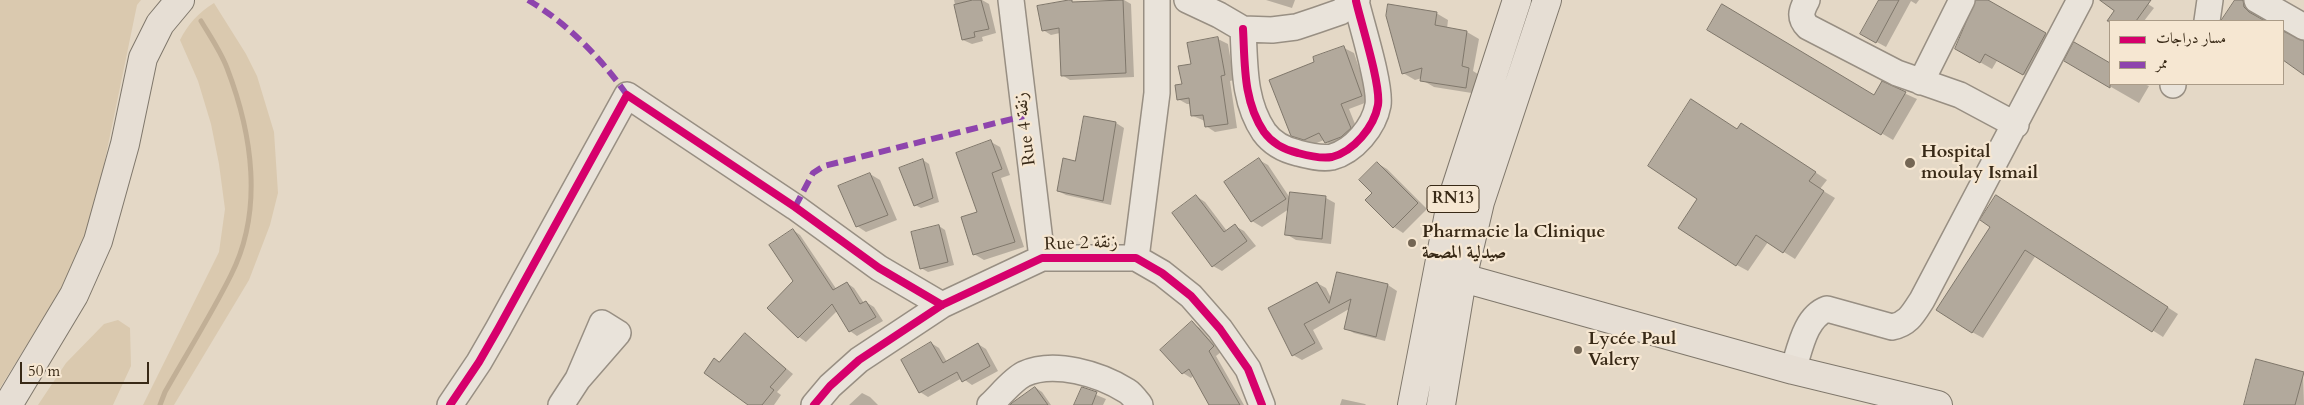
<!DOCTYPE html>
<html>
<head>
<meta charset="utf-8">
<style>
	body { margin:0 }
	#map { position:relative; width:2304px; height:405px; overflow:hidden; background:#e4d8c6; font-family:Cardo,Amiri,serif }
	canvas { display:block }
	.legend { position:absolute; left:2109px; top:20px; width:175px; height:65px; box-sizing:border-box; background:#f6e7d2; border:1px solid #aa9b87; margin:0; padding:6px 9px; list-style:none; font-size:15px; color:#382916 }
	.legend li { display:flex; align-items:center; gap:10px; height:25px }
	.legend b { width:25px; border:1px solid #aa9b87 }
	.scale { position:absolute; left:20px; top:362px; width:129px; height:22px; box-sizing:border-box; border:2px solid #382916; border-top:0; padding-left:6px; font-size:15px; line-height:18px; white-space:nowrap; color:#382916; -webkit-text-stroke:4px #f6e7d2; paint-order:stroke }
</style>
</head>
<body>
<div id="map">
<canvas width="2304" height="405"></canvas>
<ul class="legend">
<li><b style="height:6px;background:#d6006c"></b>مسار دراجات</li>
<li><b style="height:6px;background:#8e44ad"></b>ممر</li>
</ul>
<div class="scale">50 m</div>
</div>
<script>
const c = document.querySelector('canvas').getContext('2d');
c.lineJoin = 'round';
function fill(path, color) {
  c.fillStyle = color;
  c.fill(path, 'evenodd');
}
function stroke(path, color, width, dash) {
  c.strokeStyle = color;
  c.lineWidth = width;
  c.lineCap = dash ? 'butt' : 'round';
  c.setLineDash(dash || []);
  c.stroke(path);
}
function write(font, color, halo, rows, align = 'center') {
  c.font = font + ' Cardo,Amiri,serif';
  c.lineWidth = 4.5;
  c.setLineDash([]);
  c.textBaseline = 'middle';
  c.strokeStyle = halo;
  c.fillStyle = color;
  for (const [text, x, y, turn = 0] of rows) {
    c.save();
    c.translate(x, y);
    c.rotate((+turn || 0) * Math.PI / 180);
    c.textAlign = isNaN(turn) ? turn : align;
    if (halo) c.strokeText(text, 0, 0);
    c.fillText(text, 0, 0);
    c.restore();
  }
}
const green = new Path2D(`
	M0 0H141L137 5 93 218 72 272 0 388Z
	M214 3 246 54 257 76 274 132 278 193 270 225 249 280 174 405H143L219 252 225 209 219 164 211 124 198 81 180 40C188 24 198 13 214 3Z
	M118 320 130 328 131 366 113 405H38L66 363 104 324Z`);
const shadow = new Path2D(`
	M954 0H982L989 4 996 33 982 37 983 41 972 44 963 40Z
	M1118 0H1124L1131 4 1134 77 1070 80 1062 75 1060 33 1051 35 1043 30 1039 6Z
	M1266 0H1295L1292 8Z
	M1880 0H1919L1916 4 1911 1 1886 47 1862 34Z
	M1976 0H1985L2057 41 2035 81 1998 59 1992 69 1957 49Z
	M2106 0H2142L2154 8 2144 21H2110V23L2108 22 2116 10Z
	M2236 0H2245L2255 6 2256 15 2263 21H2228L2224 18Z
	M1436 13 1448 20 1447 29 1467 32 1479 39 1473 71 1481 76 1478 94 1434 87 1422 80V78L1415 80 1403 73Z
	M1708 30 1874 96 1882 83 1917 99 1893 140Z
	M1218 39 1228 44 1234 80 1230 81 1237 128 1215 132 1206 126 1205 121 1193 116 1191 104H1187L1178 99 1192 65Z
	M2075 44 2110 64V84H2144L2149 86 2139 103 2066 61Z
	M1344 48 1354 53 1370 101 1349 109 1359 134 1335 148 1324 140 1314 144 1302 140 1292 135 1316 62Z
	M1116 123 1124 128 1111 205 1066 195 1058 191 1076 162Z
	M1738 130 1753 131 1827 180 1820 189 1835 198 1795 259 1768 242 1748 271 1737 265 1699 198Z
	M991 142 1000 147 1010 175 1001 178 1024 247 984 260 974 254Z
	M923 160 929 164 939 202 921 208 915 205Z
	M1259 160 1268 165 1290 198 1291 194 1326 198 1335 203 1331 244 1296 240 1286 234 1289 209 1262 227 1252 221 1226 182Z
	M1377 163 1387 169 1427 209 1403 233 1394 227 1367 200 1374 193Z
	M870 174 880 180 897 220 866 232 857 226Z
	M1196 196 1205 202 1227 231 1235 226 1244 231 1256 246 1222 271 1213 266Z
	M2007 203 2178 314 2163 337 2036 255 1983 338 1972 332Z
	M939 226 945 230 954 265 928 272 921 268Z
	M793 230 800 235 837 290 847 283 854 288 864 303 866 302 874 307 883 321 857 336 850 331 837 311 806 342 799 337 769 308 795 282Z
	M1338 273 1388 285 1397 291 1385 341 1354 333 1345 328 1349 309 1313 330 1323 349 1302 360 1293 355 1317 283 1326 288 1331 298Z
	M1192 323 1200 328 1221 352 1216 356 1244 405H1211L1194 375 1191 378 1183 373 1162 350Z
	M745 334 793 374 777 392 781 395 774 405H750L720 363Z
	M931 343 939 348 947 362 978 344 986 349 998 371 972 385 962 378 928 397 920 392Z
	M2303 373 2304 405H2246Z
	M1036 388 1042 392 1051 405H1027Z
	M1082 389 1106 399 1103 405H1076Z
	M862 393 870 397 878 405H849Z
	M1342 399 1365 404 1366 405H1340Z`);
const stream = new Path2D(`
	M160 405 165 392C187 353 211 315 231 275 264 210 252 133 227 68 221 52 210 36 201 21`);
const building = new Path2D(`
	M973 0H981L989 29 974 32 975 37 962 40 954 5Z
	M1069 0H1072V2L1123 0 1126 73 1061 76 1059 28 1042 31 1037 6Z
	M1879 0H1899L1876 43 1860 34Z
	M1976 0H1988L2046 33 2023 75 1985 54 1980 63 1955 49Z
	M2100 0H2151L2136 21H2107L2114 11Z
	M2235 0H2243L2244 7 2249 12 2265 21H2221Z
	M1388 4 1437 12 1435 25 1467 31 1462 66 1469 68 1466 88 1420 81 1422 68 1402 74 1386 16Z
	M1722 4 1874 95 1882 81 1906 92 1881 135 1707 30Z
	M2283 31 2304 41V75L2283 60Z
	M1218 37 1225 75 1221 76 1228 124 1205 127 1203 115 1191 116 1189 98 1177 100 1175 85 1182 84 1178 66 1191 64 1187 43Z
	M2074 42 2110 63V88L2064 61Z
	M1344 46 1362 96 1341 104 1351 128 1341 137 1325 143 1319 133 1304 140 1291 136 1269 80 1314 62 1313 57Z
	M1691 99 1737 129 1741 123 1816 172 1809 181 1824 191 1783 253 1756 235 1736 266 1678 228 1697 199 1648 166Z
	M1084 116 1116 122 1103 201 1057 191 1063 158 1075 161Z
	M991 140 1002 169 992 173 1015 242 973 255 961 217 977 212 956 153Z
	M1259 158 1286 199 1251 222 1224 182Z
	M923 159 933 198 914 206 899 168Z
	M1377 162 1418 203 1393 228 1365 200 1372 193 1359 180Z
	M870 173 888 215 856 227 838 186Z
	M1290 192 1326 196 1322 239 1285 235Z
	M1196 195 1224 232 1235 224 1247 241 1212 267 1172 213Z
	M1996 195 2168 307 2152 332 2025 250 1972 333 1936 310 1990 227 1980 220Z
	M939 225 948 262 920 269 911 232Z
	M793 229 833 290 847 282 860 304 866 301 876 317 849 332 832 304 798 338 767 308 793 281 769 245Z
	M1337 272 1388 284 1376 337 1344 329 1351 299 1304 324 1315 343 1292 356 1268 308 1317 282 1329 303Z
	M1192 321 1214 346 1209 351 1240 405H1209L1189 369 1182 374 1160 350Z
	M745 333 786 369 770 387 774 390 762 405H748L704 373 714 358 719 362Z
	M931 342 943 363 978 343 990 366 962 382 957 372 919 393 901 360Z
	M2256 359 2304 372 2295 405H2244Z
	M1035 387 1048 405H1010L1012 403Z
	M1082 387 1097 392 1092 405H1074Z`);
const minor = new Path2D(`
	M1011 0 1042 258
	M1187 0 1219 15 1243 29 1272 30 1296 27 1317 20 1340 12 1357 0
	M1807 0C1801 11 1799 18 1808 27L1897 73 1960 95 2016 125
	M2257 0 2304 27
	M2207 21 2210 0
	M1243 29C1245 64 1243 101 1264 132 1272 143 1285 150 1298 153 1309 156 1321 159 1332 157 1354 151 1374 127 1378 105 1381 85 1361 23 1356 1
	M1921 82 1962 0
	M2173 85V84
	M1136 258 1157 93V0
	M1793 370C1800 349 1805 317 1827 309L1892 327C1908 324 1913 314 1922 300L2080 0
	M450 405 479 362 498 329 627 95 795 207 879 268 942 305
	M561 405 578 379 618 333 602 323 578 379
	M814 405 830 386 859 360 942 305 1042 258H1136L1162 273 1191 296 1220 329 1248 369 1262 405
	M990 405C1000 396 1012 380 1024 374 1054 360 1100 374 1127 391 1132 394 1136 400 1140 405`);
const major = new Path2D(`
	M1438 271 1793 370 1938 405
	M8 405 74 295 98 241 125 144 143 58 160 24 180 0
	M1412 405 1451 203 1517 0
	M1441 405 1462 279 1480 202 1547 0`);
const quiet = new Path2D(`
	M528 0C567 23 601 58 627 95
	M795 207 813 173 824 166 1024 116`);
const cycleway = new Path2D(`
	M1243 29C1245 64 1243 101 1264 132 1272 143 1285 150 1298 153 1309 156 1321 159 1332 157 1354 151 1374 127 1378 105 1381 85 1361 23 1356 1
	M450 405 479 362 498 329 627 95 795 207 879 268 942 305
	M814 405 830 386 859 360 942 305 1042 258H1136L1162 273 1191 296 1220 329 1248 369 1262 405`);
const markers = [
	[1910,163,6,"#746654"],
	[1412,243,5,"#746654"],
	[1578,350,5,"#746654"]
];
const shields = [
	[1453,199,52]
];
const shieldNames = [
	["RN13",1453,199]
];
const streetNames = [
	["Rue 4 زنقة",1026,129,-97],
	["Rue 2 زنقة",1081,244,-2]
];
const poiNames = [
	["Hospital",1921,153],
	["moulay Ismail",1921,174],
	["Pharmacie la Clinique",1422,233],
	["صيدلية المصحة",1422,254],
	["Lycée Paul",1588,340],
	["Valery",1588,361]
];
fill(green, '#dac9af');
fill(shadow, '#0003');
stroke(stream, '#c1af96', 5);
fill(building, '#b2a99c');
stroke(building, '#7f776b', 1);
stroke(minor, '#988f83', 28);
stroke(major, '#7f776b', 30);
stroke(minor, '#e9e3da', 25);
stroke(major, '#e6ded4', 28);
stroke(quiet, '#8e44ad', 6, [12, 6]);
stroke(cycleway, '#d6006c', 8);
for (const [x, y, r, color] of markers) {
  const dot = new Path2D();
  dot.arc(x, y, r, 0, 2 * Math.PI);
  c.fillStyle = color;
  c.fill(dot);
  stroke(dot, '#f6e7d2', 2);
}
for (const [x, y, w] of shields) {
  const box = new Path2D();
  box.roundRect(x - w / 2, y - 13.5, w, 27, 4);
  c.fillStyle = '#f6e7d2';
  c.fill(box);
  stroke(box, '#382916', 1);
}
write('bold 16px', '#382916', null, shieldNames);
write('18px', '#382916', '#f6e7d2', streetNames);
write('bold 18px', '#382916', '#f6e7d2', poiNames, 'left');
</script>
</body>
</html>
